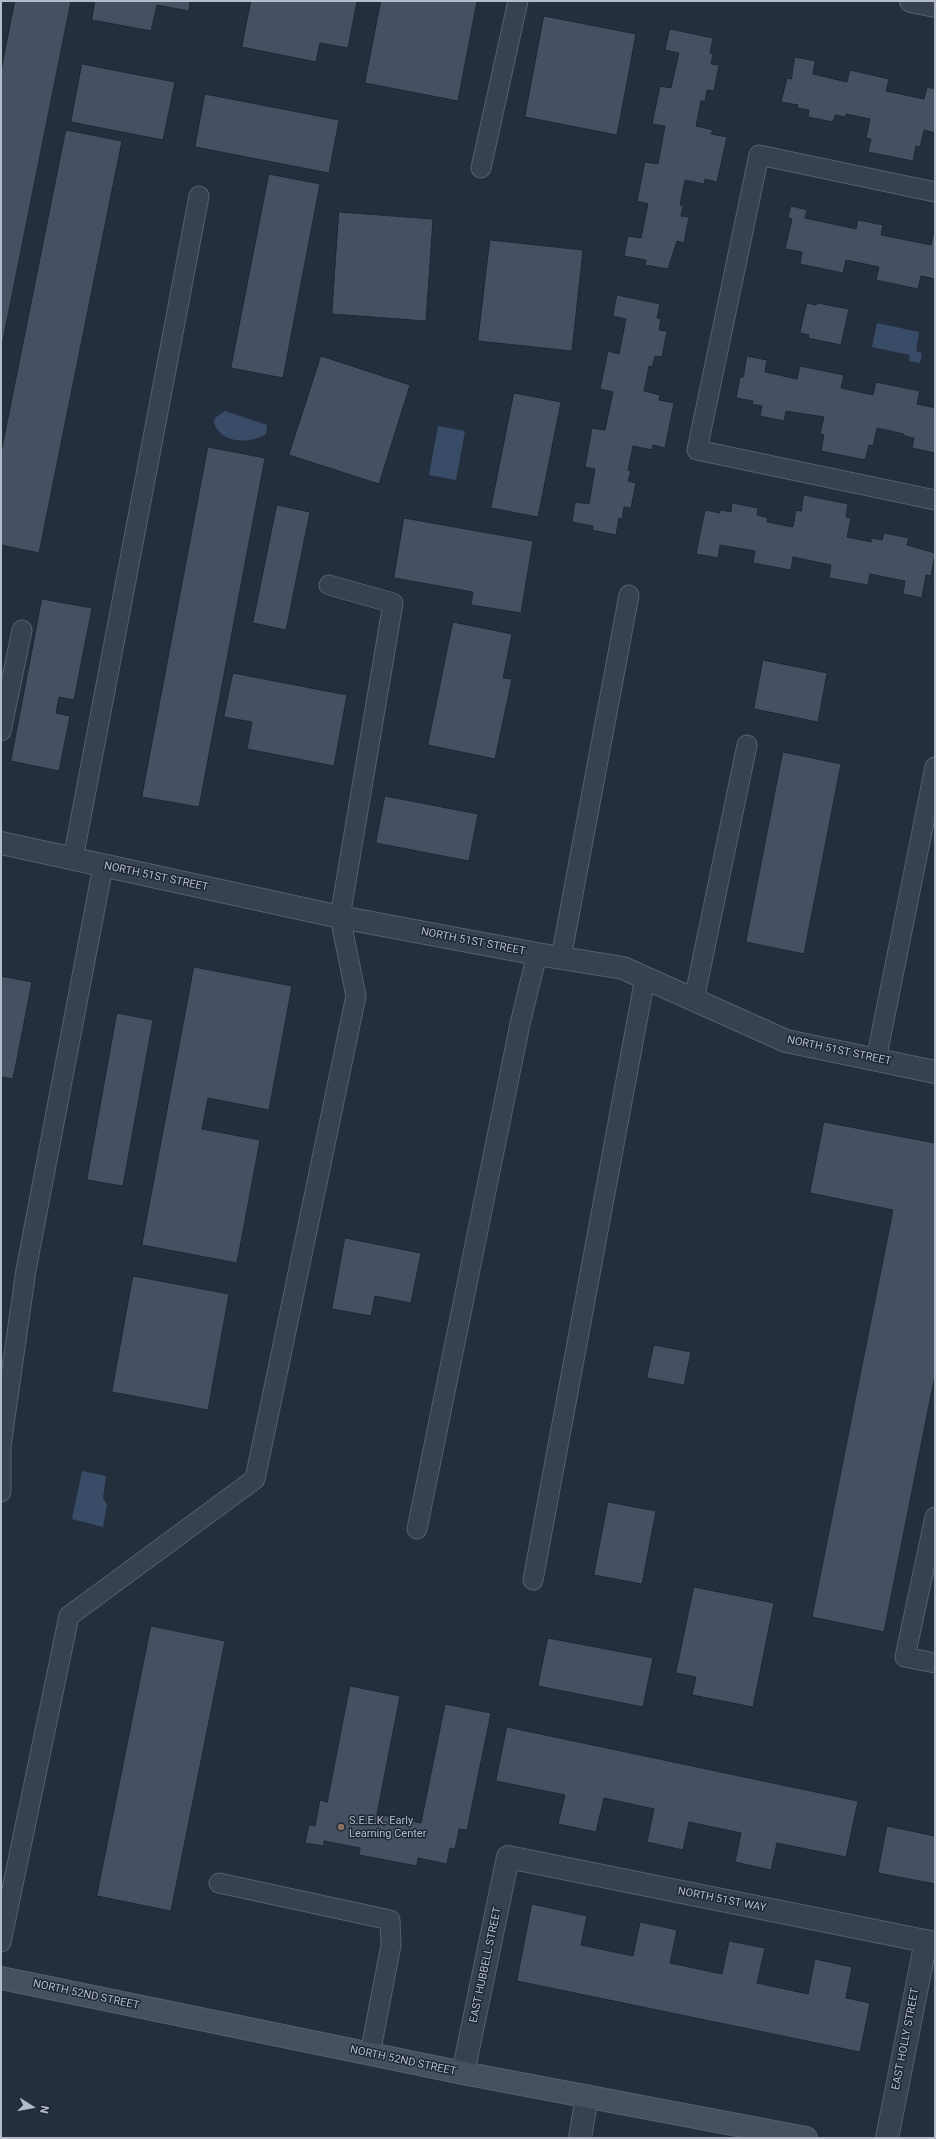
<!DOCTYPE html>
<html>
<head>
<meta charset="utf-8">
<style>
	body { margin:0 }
	#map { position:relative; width:936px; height:2139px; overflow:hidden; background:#242f3e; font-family:Roboto,sans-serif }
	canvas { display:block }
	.frame { position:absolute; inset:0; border:2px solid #b4bcc9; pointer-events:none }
	.north { position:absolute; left:12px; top:2087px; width:40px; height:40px; -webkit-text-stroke:3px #1d2633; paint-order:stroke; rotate:101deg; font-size:11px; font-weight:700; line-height:16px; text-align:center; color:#b4bcc9 }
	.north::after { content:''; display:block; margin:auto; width:14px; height:18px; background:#b4bcc9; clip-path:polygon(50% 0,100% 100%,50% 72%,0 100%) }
</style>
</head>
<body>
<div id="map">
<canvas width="936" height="2139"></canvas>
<div class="frame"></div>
<div class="north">N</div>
</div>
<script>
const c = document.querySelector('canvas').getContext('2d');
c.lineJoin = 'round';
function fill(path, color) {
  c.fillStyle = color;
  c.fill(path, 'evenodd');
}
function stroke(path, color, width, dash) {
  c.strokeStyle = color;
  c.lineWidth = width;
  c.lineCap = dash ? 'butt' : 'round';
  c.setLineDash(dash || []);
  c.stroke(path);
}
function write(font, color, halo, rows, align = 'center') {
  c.font = font + ' Roboto,sans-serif';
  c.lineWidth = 3;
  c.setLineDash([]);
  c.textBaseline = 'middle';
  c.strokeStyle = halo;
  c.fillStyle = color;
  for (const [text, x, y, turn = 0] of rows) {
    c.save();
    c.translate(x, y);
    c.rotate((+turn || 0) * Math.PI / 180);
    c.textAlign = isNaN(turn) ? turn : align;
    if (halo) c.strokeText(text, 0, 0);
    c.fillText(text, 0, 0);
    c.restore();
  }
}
const water = new Path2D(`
	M877 323 919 332 916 351 922 353 920 363 909 361 910 355 872 347Z
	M225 411 267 425 266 434C250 444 221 444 214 423L215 418Z
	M438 426 465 431 456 480 429 475Z
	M82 1471 106 1476 103 1498 107 1505 103 1527 72 1519Z`);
const building = new Path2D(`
	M15 1H71L1 350V71Z
	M95 1H190L189 11 157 5 151 31 92 20Z
	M251 1H357L348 48 320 43 316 62 242 47Z
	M381 1H477L458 101 365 83Z
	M544 16 636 34 617 135 525 117Z
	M670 29 713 38 710 53 713 54 711 64 719 65 714 91 707 90 705 101H701L696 126 713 130 711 134 727 137 717 182 705 179 704 184 685 180 680 205 683 206 681 216 689 217 684 243 677 241 668 269 645 265 646 260 624 256 628 236 641 238 648 204 637 201 645 162 658 164 665 126 652 124 660 86 671 88 679 53 665 50Z
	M795 57 815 61 813 74 847 82 850 70 889 79 886 91 924 99 927 87 935 89V133L924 130 920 147 916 146 913 161 868 152 871 139 866 138 870 119 846 114 845 117 835 115 833 122 808 117 809 110 797 108 798 105 781 102 787 78 791 79Z
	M82 64 175 82 163 140 71 122Z
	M205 94 339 120 329 173 195 147Z
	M66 130 122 141 39 553 1 545V453Z
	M269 174 320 184 283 378 231 368Z
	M791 206 807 210 805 218 856 229 858 220 883 225 881 235 931 245 933 235 935 236V279L921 276 918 289 876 280 879 267 846 260 843 273 800 264 802 252 785 249 792 219 788 218Z
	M339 212 433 219 426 321 332 314Z
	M490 240 583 250 572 351 478 341Z
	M617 295 660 304 657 318 661 319 659 330 667 331 662 357 655 356 652 367 649 366 644 391 660 395 659 400 674 403 665 448 653 445 652 450 633 446 628 470 631 471 628 481 636 483 631 508 624 507 622 519 619 518 616 535 592 530 593 526 572 522 575 502 589 504 595 469 585 467 592 428 605 430 613 392 600 389 608 351 619 354 626 319 613 316Z
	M807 303 816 305 817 303 849 309 841 345 808 338 809 335 800 333Z
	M321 356 410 385 379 484 289 455Z
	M747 356 767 360 765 372 797 379 800 366 844 375 841 388 873 395 876 382 920 391 917 404 935 408V453L912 448 914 438 904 436V434L877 428 873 446 869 445 865 460 821 451 824 435 820 434 824 417 786 411 784 421 760 416 762 406 752 404 753 401 736 398 740 377H743Z
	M514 393 561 402 538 517 491 508Z
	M208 447 265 458 199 807 142 797Z
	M804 495 848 504 846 517 851 518 847 537 871 542V538L882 540 884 533 909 538 907 545 935 553 931 576 926 575 922 598 903 594 905 581 870 574 868 585 829 578 831 565 793 557 791 570 753 563 755 551 720 545 718 558 696 554 705 510 720 513V510L731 512 732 503 758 508 757 515 768 518 767 522 793 527 796 510 801 511Z
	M277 505 310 512 286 630 253 623Z
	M404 518 533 541 521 613 471 605 473 592 394 578Z
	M42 599 92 608 74 700 59 697 56 713 70 716 59 771 11 761Z
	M453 622 512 634 503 678 512 679 495 759 428 745Z
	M763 660 827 673 818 722 754 709Z
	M233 673 347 695 334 766 247 749 252 722 224 717Z
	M783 752 841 764 804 954 746 942Z
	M385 796 478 814 469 861 376 843Z
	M194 967 292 986 269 1110 208 1098 202 1129 260 1140 237 1263 142 1245Z
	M1 976 32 982 13 1079 1 1077Z
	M117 1013 153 1020 123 1186 87 1180Z
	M824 1122 935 1143V1375L884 1632 812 1617 893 1210 810 1193Z
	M345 1238 421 1253 411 1303 375 1296 371 1316 332 1309Z
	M133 1276 229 1294 208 1410 112 1392Z
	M654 1345 691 1352 684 1385 647 1378Z
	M608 1502 656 1511 642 1584 594 1575Z
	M694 1587 774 1603 753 1707 692 1695 696 1677 676 1673Z
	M151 1626 225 1641 171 1911 97 1896Z
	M548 1638 653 1658 643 1707 538 1686Z
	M350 1686 400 1696 377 1814 421 1823 445 1704 491 1713 467 1830 459 1829 455 1849 450 1848 447 1864 418 1858 417 1866 359 1855 360 1848 324 1841V1846L305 1843 309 1825 315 1826 320 1800 327 1802Z
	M507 1727 858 1801 846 1857 777 1843 771 1870 735 1862 741 1833 689 1822 683 1850 647 1842 654 1809 604 1798 596 1832 558 1824 565 1795 496 1781Z
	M887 1826 935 1836V1884L878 1873Z
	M532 1904 587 1916 581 1945 633 1956 640 1922 677 1930 670 1963 722 1974 729 1941 765 1948 757 1983 808 1994 815 1959 852 1967 846 1998 870 2003 860 2052 517 1981Z`);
const service = new Path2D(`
	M481 168 518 1
	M935 192 759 155 697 450 935 500
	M1 731 22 630
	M73 859 199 196
	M561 958 629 595
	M694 1000 747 745
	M876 1060 935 767
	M1 1492V1446L26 1270 103 866
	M935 1517 905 1657 935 1663
	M417 1529 520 1024 537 954
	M533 1580 645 978
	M219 1883 390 1920 391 1945 370 2054
	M1 1942 69 1616 255 1479 356 996 340 917 393 603 329 585`);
const minor = new Path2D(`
	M911 1 935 6
	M1 843 340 917 537 954 623 968 786 1041 935 1072
	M463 2073 508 1857 935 1943
	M580 2138 587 2096
	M887 2138 926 1941`);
const secondary = new Path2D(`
	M1 1978 463 2073 806 2138`);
const markers = [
	[341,1827,4,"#8d6e63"]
];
const streetNames = [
	["NORTH 51ST STREET",156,877,12],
	["NORTH 51ST STREET",473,942,11],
	["NORTH 51ST STREET",839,1051,12],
	["NORTH 51ST WAY",722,1900,11],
	["EAST HUBBELL STREET",486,1965,-78],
	["NORTH 52ND STREET",86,1995,12],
	["EAST HOLLY STREET",906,2039,-79],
	["NORTH 52ND STREET",403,2061,12]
];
const poiNames = [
	["S.E.E.K. Early",349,1821],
	["Learning Center",349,1834]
];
fill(water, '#394c67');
fill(building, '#455162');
stroke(building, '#1f2835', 1);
stroke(service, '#565f6c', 21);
stroke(minor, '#565f6c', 24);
stroke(secondary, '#565f6c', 24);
stroke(service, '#38414e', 19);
stroke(minor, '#38414e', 22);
stroke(secondary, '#465061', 22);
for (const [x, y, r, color] of markers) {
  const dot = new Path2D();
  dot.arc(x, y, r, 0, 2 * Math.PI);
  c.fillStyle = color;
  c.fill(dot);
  stroke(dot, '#1d2633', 1.5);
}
write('11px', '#b4bcc9', '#1d2633', streetNames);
write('11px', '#b4bcc9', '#1d2633', poiNames, 'left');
</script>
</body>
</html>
